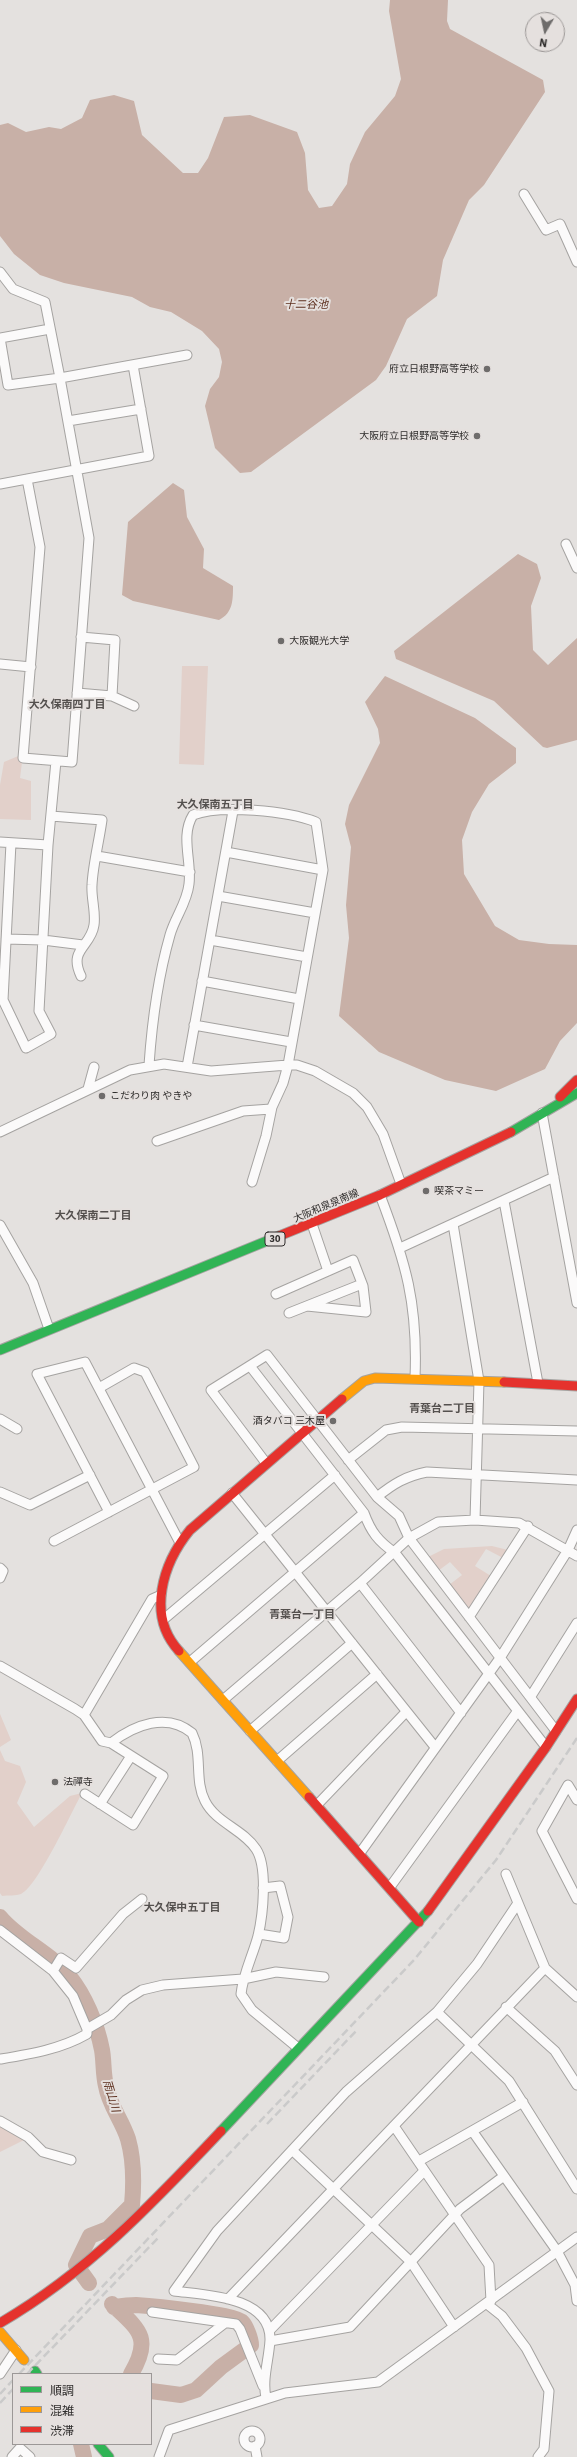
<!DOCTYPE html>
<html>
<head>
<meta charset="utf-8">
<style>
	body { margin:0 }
	#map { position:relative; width:577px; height:2457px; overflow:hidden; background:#e4e1df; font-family:"IBM Plex Sans","Noto Sans JP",sans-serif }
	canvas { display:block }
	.legend { position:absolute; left:12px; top:2373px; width:140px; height:72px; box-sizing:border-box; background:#e5e0de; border:1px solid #9c9897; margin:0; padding:5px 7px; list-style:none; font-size:12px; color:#2f2d2c }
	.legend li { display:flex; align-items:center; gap:8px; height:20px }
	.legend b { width:20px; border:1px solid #9c9897 }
	.north { position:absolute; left:525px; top:12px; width:40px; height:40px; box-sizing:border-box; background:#e5e0de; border:1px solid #9c9897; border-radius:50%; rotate:189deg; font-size:11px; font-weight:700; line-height:16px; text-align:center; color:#2f2d2c }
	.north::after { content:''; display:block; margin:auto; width:14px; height:18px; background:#6e6c6b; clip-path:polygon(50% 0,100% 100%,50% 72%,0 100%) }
</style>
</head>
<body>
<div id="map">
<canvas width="577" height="2457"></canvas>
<ul class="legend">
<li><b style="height:5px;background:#30b455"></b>順調</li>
<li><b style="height:5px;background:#ff9f0a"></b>混雑</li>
<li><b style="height:5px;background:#e5322d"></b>渋滞</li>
</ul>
<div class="north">N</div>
</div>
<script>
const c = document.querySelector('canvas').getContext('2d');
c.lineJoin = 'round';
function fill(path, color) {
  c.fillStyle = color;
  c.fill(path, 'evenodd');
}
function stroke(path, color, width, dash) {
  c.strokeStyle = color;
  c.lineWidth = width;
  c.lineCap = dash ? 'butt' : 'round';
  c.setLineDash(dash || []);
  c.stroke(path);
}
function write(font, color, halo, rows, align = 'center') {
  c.font = font + ' "IBM Plex Sans","Noto Sans JP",sans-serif';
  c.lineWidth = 4;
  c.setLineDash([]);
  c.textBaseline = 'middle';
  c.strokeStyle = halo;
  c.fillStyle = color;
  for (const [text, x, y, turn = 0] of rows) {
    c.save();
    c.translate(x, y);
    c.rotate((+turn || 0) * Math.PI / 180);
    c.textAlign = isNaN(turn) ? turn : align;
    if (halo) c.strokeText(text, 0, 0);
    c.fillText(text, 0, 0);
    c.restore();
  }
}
const green = new Path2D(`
	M182 666H208L204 765 179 764Z
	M23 754 20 778 31 781V820L0 819V785L4 762Z
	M492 1546 508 1550 503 1558 486 1549 475 1566 491 1576 471 1608 468 1609 449 1585 462 1575 450 1562 438 1571 428 1557 444 1549Z
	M0 1714 11 1740 0 1747Z
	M0 1750 5 1761 20 1766 26 1782 17 1803 34 1827 70 1796 82 1793C71 1813 38 1886 21 1894 16 1896 8 1895 2 1896L0 1893Z
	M0 2122 28 2138 0 2152Z`);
const water = new Path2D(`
	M390 0H448L447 21 450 29 543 80 545 92 484 185 469 200 443 260 437 296 407 319 386 366 376 380 251 472 240 473 215 448 205 406 210 389 219 377 222 362 219 349 202 331 171 312 150 307 132 297 64 283 40 275 14 254 0 236V125L8 123 26 132 49 127 61 129 82 118 90 100 114 95 134 101 142 135 183 173H198L208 158 224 117 250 115 297 132 305 153 308 190 319 208 332 206 347 184 350 164 365 132 395 96 401 79 389 11Z
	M173 483 184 490 187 517 204 549 203 568 233 586C233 600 233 613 219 620L133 601 122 595 128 522Z
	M518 554 537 564 541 578 531 606 533 650 548 665 577 638V740L547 748 543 747 494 701 396 659 394 651Z
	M385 676 475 718 516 748V763L489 784 472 812 462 840 464 874 495 926 519 940 549 944 577 945V1023L560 1041 545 1069 496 1091 445 1080 379 1052 339 1016 349 938 346 905 351 847 345 824 349 805 380 743 378 729 365 702Z`);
const river = new Path2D(`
	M0 1917C19 1940 52 1954 69 1976 85 1996 97 2024 102 2050 104 2061 103 2074 106 2086 109 2105 122 2120 128 2139 134 2160 134 2183 132 2205L108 2229 90 2236 76 2265 89 2283
	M112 2304C138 2329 153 2337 131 2374
	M114 2307C121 2306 129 2305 136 2305 150 2306 236 2314 242 2322 246 2326 251 2339 251 2345L221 2367 196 2390 181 2395 151 2391
	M81 2444 84 2457`);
const street = new Path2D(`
	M524 194 546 230 560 224 577 262
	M0 272 13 289 45 302 60 378 8 385 0 338 50 329
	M68 421 141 409
	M27 479 40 547 23 758 72 762 89 538 60 378 187 355
	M0 484 149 456 133 365
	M566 544 577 568
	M0 664 31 667
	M77 693 112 696 115 640 81 637
	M112 696 134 706
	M51 816 102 820C99 842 93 864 92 885 91 898 96 912 94 925 91 947 68 949 81 976
	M0 842 48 845
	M11 843 3 1000 26 1048 51 1034 39 1011 48 845 56 761
	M226 852 323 870
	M97 856 190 872
	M218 896 315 913
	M6 939 43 940 83 945
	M210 940 307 957
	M202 981 299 999
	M194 1025 291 1042
	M149 1065C152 1022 158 977 170 935 175 917 187 903 189 884 192 861 180 836 193 815 220 804 288 811 316 822L323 870 288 1065 283 1083 272 1107 266 1136 252 1182
	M187 1067 233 811
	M88 1089 94 1067
	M542 1113 577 1303
	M0 1132 130 1070 164 1064 211 1071 288 1065H297L315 1071 353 1093 367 1107 383 1134 401 1184
	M157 1141 243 1111 271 1109
	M380 1195C406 1263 418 1304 415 1378
	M504 1201 538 1383
	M312 1224 328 1271
	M453 1224 479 1381 475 1520
	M0 1225 33 1283 49 1329
	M400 1248 554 1177
	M276 1294 353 1260 363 1286 366 1312 307 1306
	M289 1313 362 1284
	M250 1366 364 1513C371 1532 378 1541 395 1553L546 1747
	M0 1419 17 1429
	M348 1460 386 1430 402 1427 577 1431
	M266 1463 211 1390 267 1355 377 1497 399 1516 409 1538 556 1731
	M0 1492 30 1505 90 1475
	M232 1493 435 1747
	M377 1497C393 1484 406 1476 427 1472L577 1480
	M109 1512 37 1374 85 1362 179 1541
	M54 1541 194 1467 145 1372 134 1368 99 1388
	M0 1568 3 1571 0 1578
	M360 1583 461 1713
	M469 1617 528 1526
	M164 1619 335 1475
	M190 1662 364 1513
	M0 1666 75 1709 84 1715 102 1741 111 1743 163 1776 133 1825 85 1794
	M531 1696 577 1623
	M223 1700 360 1583 409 1538 438 1522 475 1520 519 1523 577 1556
	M84 1715 152 1599 161 1595
	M250 1731 352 1643
	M111 1743C134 1725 167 1712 192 1733 203 1755 194 1780 205 1801 216 1823 243 1829 256 1849 268 1867 263 1915 258 1936 253 1955 243 1974 241 1994L252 2010 298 2048
	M277 1761 377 1674
	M577 1800 568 1785 542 1831 577 1899
	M100 1804 131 1756
	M317 1805 406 1712
	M360 1853 500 1658 568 1550 577 1530
	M506 1874 545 1968 577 1997
	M390 1887 517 1712
	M0 1930 53 1971 73 1996 87 2029V2034C61 2049 31 2054 1 2059
	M259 1934 284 1938 288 1917 280 1886 263 1888
	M53 1971 61 1958 76 1968 123 1914 142 1899
	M506 2007 555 2051 577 2085
	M437 2012 509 2081 577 2189
	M87 2029 111 2015 126 2000 142 1990 163 1985 243 1979 276 1972 324 1977
	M0 2121 28 2137 43 2152 71 2160
	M394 2126 489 2265 491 2301
	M473 2132 557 2251 575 2285 577 2301
	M292 2150 411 2262 454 2327
	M419 2161 523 2102
	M228 2299 545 1968
	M487 2304 502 2316 526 2348 549 2391 544 2449 538 2457
	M152 2312 236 2324 240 2329 263 2386
	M269 2331 424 2171
	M270 2341 350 2327 460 2209 504 2176
	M158 2359 177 2360 225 2323
	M0 2374 16 2350
	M266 2398C262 2378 269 2360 270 2340 271 2296 205 2295 174 2291L217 2231 346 2092 437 2012 477 1964 518 1903
	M244 2439a8 8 0 1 1 16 0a8 8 0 1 1-16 0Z
	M255 2446 257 2457
	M12 2457 20 2448 30 2457
	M159 2457 169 2430 285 2393 378 2382 577 2237`);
const fast = new Path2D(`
	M511 1132 577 1093
	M0 1350 279 1236
	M221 2131 428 1911
	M35 2371 37 2374
	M98 2444 109 2457`);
const slow = new Path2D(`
	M342 1399 364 1381 375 1378 504 1382
	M179 1651 309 1797
	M0 2332 24 2360`);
const jam = new Path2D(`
	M560 1097 577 1080
	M279 1236 380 1195 511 1132
	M504 1382 577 1386
	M179 1651C146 1615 163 1563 190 1530L342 1399
	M309 1797 419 1922
	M428 1911 546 1747 577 1699
	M0 2323C88 2272 152 2204 221 2131`);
const rail = new Path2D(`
	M267 2124 357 2030
	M19 2374 414 1960 496 1860 577 1738
	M27 2374 158 2238
	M0 2394 13 2380
	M0 2403 13 2389`);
const markers = [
	[487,369,4,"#6e6c6b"],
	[477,436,4,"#6e6c6b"],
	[281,641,4,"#6e6c6b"],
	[102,1096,4,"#6e6c6b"],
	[426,1191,4,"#6e6c6b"],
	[333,1421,4,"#6e6c6b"],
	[55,1782,4,"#6e6c6b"]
];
const shields = [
	[275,1239,20]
];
const shieldNames = [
	["30",275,1239]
];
const poiNames = [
	["府立日根野高等学校",479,369,"right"],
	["大阪府立日根野高等学校",469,436,"right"],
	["大阪観光大学",289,641],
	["こだわり肉 やきや",110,1096],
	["喫茶マミー",434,1191],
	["酒タバコ 三木屋",325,1421,"right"],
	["法禪寺",63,1782]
];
const streetNames = [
	["大阪和泉泉南線",326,1206,-23]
];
const waterNames = [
	["十二谷池",306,305],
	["雨山川",111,2096,73]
];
const neighbourhoodNames = [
	["大久保南四丁目",67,705],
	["大久保南五丁目",215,805],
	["大久保南二丁目",93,1216],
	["青葉台二丁目",442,1409],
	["青葉台一丁目",302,1615],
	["大久保中五丁目",182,1908]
];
fill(green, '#e2d0ca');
fill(water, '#c8b0a7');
stroke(river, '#c8b0a7', 16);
stroke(street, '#a5a3a1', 11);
stroke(fast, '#a5a3a1', 11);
stroke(slow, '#a5a3a1', 11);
stroke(jam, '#a5a3a1', 11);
stroke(street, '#fbfafa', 9);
stroke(fast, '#30b455', 9);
stroke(slow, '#ff9f0a', 9);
stroke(jam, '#e5322d', 9);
stroke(rail, '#cacaca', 2.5, [8, 4]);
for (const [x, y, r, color] of markers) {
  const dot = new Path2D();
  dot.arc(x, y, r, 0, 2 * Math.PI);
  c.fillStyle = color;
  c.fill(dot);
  stroke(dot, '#e5e0de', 1.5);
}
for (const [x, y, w] of shields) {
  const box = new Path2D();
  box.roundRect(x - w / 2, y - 7, w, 14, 3);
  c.fillStyle = '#e5e0de';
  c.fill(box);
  stroke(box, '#2f2d2c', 1);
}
write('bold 9px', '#2f2d2c', null, shieldNames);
write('10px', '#2f2d2c', '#e5e0de', poiNames, 'left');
write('10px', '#2f2d2c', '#e5e0de', streetNames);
write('italic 11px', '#5c2e1d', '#e5e0de', waterNames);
write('bold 11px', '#54504e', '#e5e0de', neighbourhoodNames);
</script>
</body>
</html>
